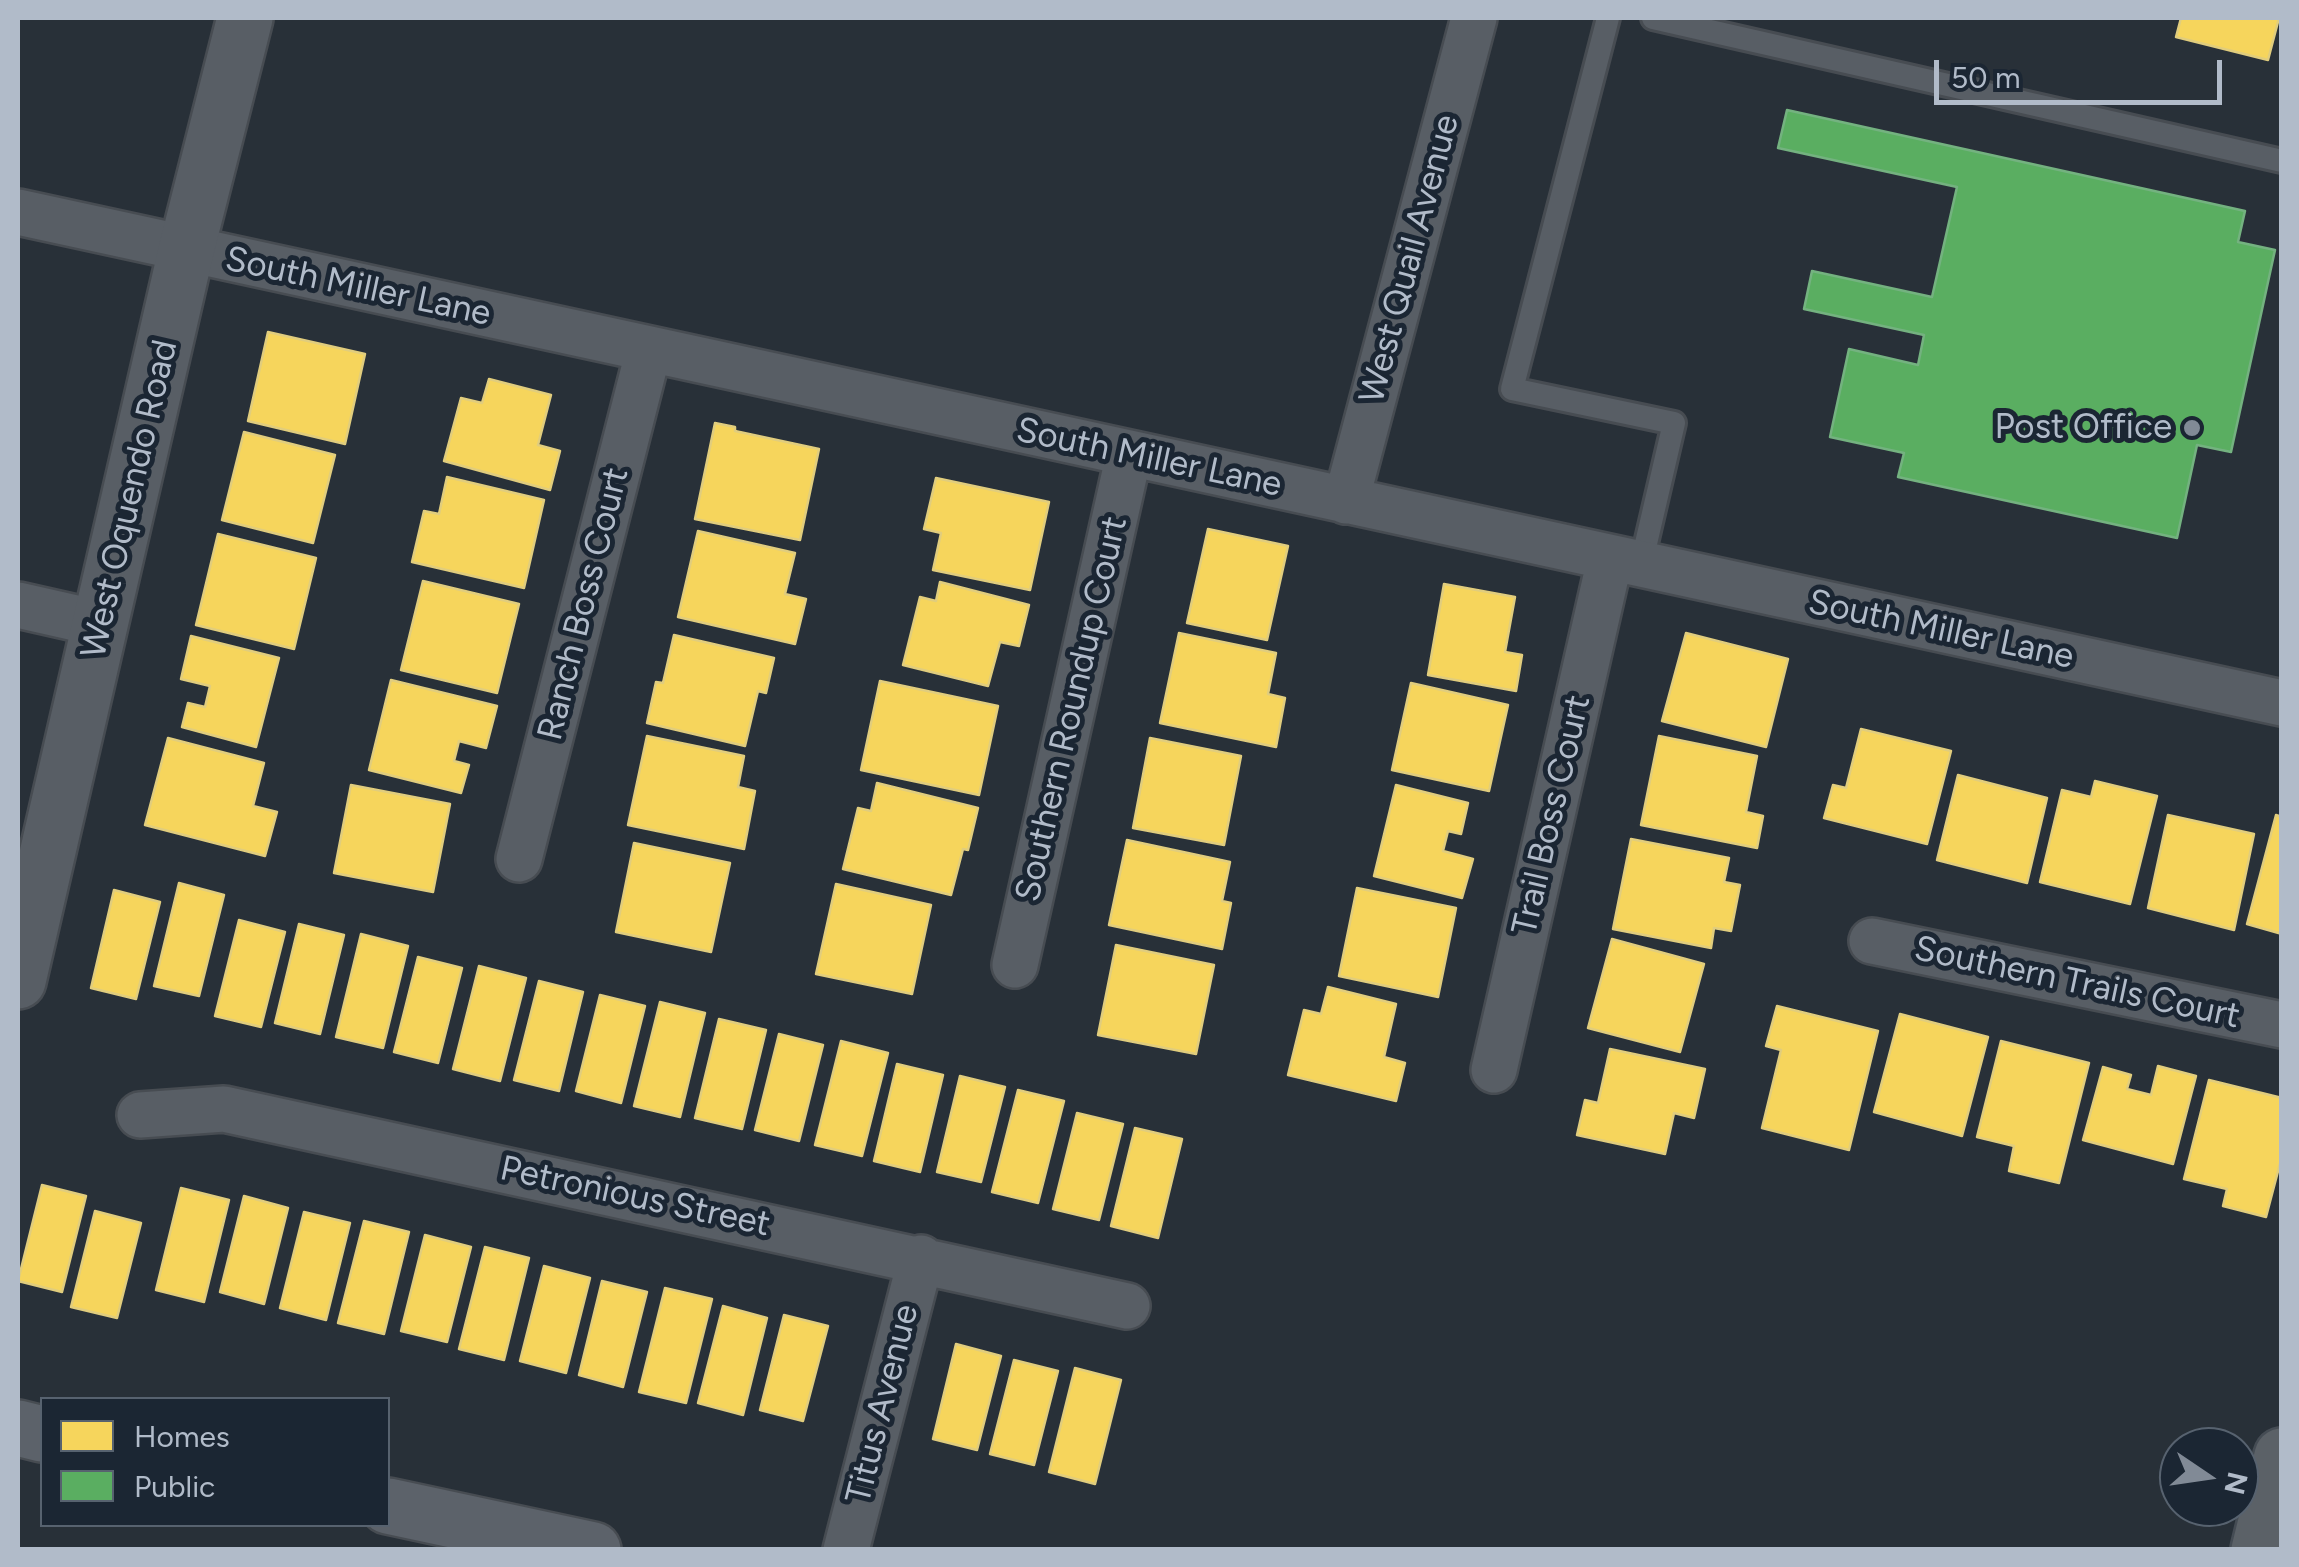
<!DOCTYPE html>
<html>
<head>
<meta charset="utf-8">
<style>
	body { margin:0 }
	#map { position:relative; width:2299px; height:1567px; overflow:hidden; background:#283038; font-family:Figtree,sans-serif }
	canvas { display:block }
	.frame { position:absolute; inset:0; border:20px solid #b1bbc9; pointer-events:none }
	.legend { position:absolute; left:40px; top:1397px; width:350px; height:130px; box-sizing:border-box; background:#1b2633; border:2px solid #57626f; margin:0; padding:12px 18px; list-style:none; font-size:30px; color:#b1bbc9 }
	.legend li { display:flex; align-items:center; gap:20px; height:50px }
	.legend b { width:50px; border:2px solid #57626f }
	.north { position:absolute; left:2159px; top:1427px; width:100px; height:100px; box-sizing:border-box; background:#1b2633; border:2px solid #57626f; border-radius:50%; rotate:103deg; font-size:28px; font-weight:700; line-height:40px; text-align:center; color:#b1bbc9 }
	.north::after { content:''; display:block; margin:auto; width:35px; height:45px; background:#818a96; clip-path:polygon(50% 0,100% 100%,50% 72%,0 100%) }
	.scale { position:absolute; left:1934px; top:60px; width:288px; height:45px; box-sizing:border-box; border:5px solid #b1bbc9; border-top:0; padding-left:12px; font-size:30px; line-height:35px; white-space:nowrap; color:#b1bbc9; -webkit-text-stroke:8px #1b2633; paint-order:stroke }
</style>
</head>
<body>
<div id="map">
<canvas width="2299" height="1567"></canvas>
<div class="frame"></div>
<ul class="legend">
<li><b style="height:28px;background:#f6d55c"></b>Homes</li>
<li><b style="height:28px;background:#5aae61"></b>Public</li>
</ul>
<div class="north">N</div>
<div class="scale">50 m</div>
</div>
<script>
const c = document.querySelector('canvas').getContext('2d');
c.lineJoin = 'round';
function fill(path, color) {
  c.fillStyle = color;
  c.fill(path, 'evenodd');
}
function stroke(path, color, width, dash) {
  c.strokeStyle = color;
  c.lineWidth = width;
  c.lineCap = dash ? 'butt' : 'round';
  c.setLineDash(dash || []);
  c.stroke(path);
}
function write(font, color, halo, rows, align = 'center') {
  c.font = font + ' Figtree,sans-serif';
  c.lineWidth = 10;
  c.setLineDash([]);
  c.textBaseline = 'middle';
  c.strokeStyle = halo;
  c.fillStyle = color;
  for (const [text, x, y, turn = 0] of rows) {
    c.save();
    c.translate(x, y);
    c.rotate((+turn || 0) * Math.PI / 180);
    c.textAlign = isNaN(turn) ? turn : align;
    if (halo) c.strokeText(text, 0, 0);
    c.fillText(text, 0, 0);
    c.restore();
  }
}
const homes = new Path2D(`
	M2181 18H2279L2268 60 2176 37Z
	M268 332 365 354 345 444 248 421Z
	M489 379 551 395 538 445 560 451 550 490 444 461 461 398 482 403Z
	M715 423 735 427V431L819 449 800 540 695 519Z
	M244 432 335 455 313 543 222 520Z
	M447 477 544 500 524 588 412 562 424 511 439 514Z
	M936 478 1049 502 1030 590 933 570 941 533 924 529Z
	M1208 529 1288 546 1267 640 1187 623Z
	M698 531 795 553 785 594 806 599 795 644 678 617Z
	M218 534 316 558 294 649 196 625Z
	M423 581 519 604 497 693 401 670Z
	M940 582 1029 605 1019 646 1000 642 988 686 903 665 920 597 936 601Z
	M1444 584 1515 597 1505 652 1522 655 1516 691 1428 675Z
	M1179 633 1276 653 1268 694 1285 698 1276 747 1160 723Z
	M1686 633 1788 659 1766 747 1662 721Z
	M674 635 774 658 766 693 758 691 745 746 647 723 656 682 663 683Z
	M191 636 279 658 256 747 182 727 188 703 205 707 210 686 181 679Z
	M391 680 497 706 486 748 459 741 454 761 469 765 461 793 369 770Z
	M880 681 998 706 979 795 861 770Z
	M1411 683 1508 705 1489 791 1392 770Z
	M1861 729 1951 751 1927 844 1824 818 1833 785 1846 788Z
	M647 736 744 756 738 787 755 791 744 849 628 825Z
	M1659 736 1757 756 1746 812 1763 816 1757 848 1641 825Z
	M168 738 264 763 253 806 277 812 265 856 145 825Z
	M1150 738 1241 756 1224 845 1133 828Z
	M1958 775 2047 798 2027 883 1937 860Z
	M2095 781 2157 796 2130 904 2040 882 2062 790 2091 797Z
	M877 783 978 808 968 850 963 849 951 895 843 869 858 808 871 811Z
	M351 785 450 804 433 892 334 873Z
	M1396 785 1468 803 1461 834 1448 831 1443 851 1473 859 1462 898 1374 876Z
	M2168 815 2254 834 2234 930 2148 908Z
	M2276 815 2282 817V934L2247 924Z
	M1631 839 1729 858 1724 882 1740 885 1731 931 1714 928 1711 948 1613 929Z
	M1127 840 1230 862 1222 901 1231 903 1222 949 1109 925Z
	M634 843 730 863 711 952 616 932Z
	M179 883 224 895 199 996 154 986Z
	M836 884 931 905 912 994 816 974Z
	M1357 888 1456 908 1438 997 1339 976Z
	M114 890 160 902 136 999 91 988Z
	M239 920 285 932 261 1027 215 1016Z
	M299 924 344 935 320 1034 275 1023Z
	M361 934 408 946 383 1048 336 1037Z
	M1612 939 1704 964 1680 1052 1588 1028Z
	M1116 945 1214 965 1196 1054 1098 1035Z
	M418 957 462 968 438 1063 394 1052Z
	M479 966 526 978 500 1081 453 1069Z
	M539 981 583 992 559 1091 514 1080Z
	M1328 987 1396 1004 1384 1057 1405 1063 1396 1101 1288 1075 1304 1010 1321 1014Z
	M600 995 645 1006 621 1103 576 1091Z
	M660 1002 705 1013 680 1117 634 1106Z
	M1777 1006 1878 1031 1849 1150 1762 1128 1781 1050 1766 1046Z
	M1900 1014 1988 1037 1962 1136 1874 1112Z
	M719 1019 766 1030 742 1129 695 1118Z
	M779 1034 823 1045 799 1141 755 1130Z
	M841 1041 888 1053 862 1156 815 1145Z
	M2001 1041 2089 1063 2059 1183 2009 1171 2014 1146 1977 1137Z
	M1610 1049 1705 1069 1694 1118 1674 1113 1665 1154 1577 1135 1585 1100 1598 1103Z
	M897 1064 943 1075 920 1172 874 1161Z
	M2158 1066 2196 1076 2173 1164 2083 1140 2103 1067 2131 1075 2127 1089 2151 1095Z
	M960 1076 1005 1087 981 1182 937 1172Z
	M2209 1080 2282 1098V1156L2266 1217 2223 1206 2227 1189 2184 1179Z
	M1018 1090 1064 1101 1038 1203 992 1192Z
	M1077 1113 1123 1124 1099 1220 1053 1209Z
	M1135 1128 1182 1139 1158 1238 1111 1226Z
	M42 1185 86 1196 62 1292 18 1281Z
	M181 1188 229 1200 204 1302 156 1290Z
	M244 1196 288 1208 264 1304 220 1292Z
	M95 1211 141 1223 117 1318 71 1307Z
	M304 1212 350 1223 326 1320 280 1308Z
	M364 1221 409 1232 384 1334 338 1323Z
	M425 1235 471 1247 447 1342 401 1331Z
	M485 1247 529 1258 504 1360 459 1349Z
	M544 1266 590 1278 566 1373 520 1361Z
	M602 1281 647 1292 623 1387 579 1375Z
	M665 1288 712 1299 686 1403 639 1392Z
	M723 1306 767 1318 743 1415 698 1403Z
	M784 1315 828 1326 803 1421 760 1410Z
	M956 1344 1001 1356 977 1450 933 1439Z
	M1014 1360 1058 1371 1034 1465 990 1454Z
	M1075 1368 1121 1380 1095 1484 1049 1472Z`);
const public = new Path2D(`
	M1787 110 2245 211 2238 242 2275 250 2231 452 2197 445 2177 538 1898 477 1904 453 1830 437 1849 349 1918 365 1924 335 1804 309 1812 271 1932 297 1957 187 1778 148Z`);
const service = new Path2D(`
	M1608 18 1512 389 1674 423 1641 565
	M1653 18 2282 161`);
const minor = new Path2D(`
	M18 212 2282 703
	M1346 501 1474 18
	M18 605 102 624
	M519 859 649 349
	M1872 941 2282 1025
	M1015 965 1129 454
	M1494 1070 1610 559
	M140 1115 224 1109 1127 1306
	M846 1550 921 1258`);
const tertiary = new Path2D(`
	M18 981 186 251 245 18`);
const secondary = new Path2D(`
	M18 1428 42 1434
	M388 1506 593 1550`);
const primary = new Path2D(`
	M2259 1550 2282 1456`);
const markers = [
	[2192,428,10,"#818a96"]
];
const streetNames = [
	["West Quail Avenue",1410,259,-75],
	["South Miller Lane",358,287,12],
	["South Miller Lane",1149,458,12],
	["West Oquendo Road",130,499,-77],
	["Ranch Boss Court",584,604,-76],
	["South Miller Lane",1941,630,12],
	["Southern Roundup Court",1072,709,-77],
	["Trail Boss Court",1552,815,-77],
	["Southern Trails Court",2077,983,12],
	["Petronious Street",635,1197,12],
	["Titus Avenue",883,1404,-76]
];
const poiNames = [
	["Post Office",2172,428]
];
fill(homes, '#f6d55c');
stroke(homes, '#e1cd7d', 2.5);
fill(public, '#5aae61');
stroke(public, '#74b280', 2.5);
stroke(service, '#474c52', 28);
stroke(minor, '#474c52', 50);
stroke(tertiary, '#474c52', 60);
stroke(secondary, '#474c52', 60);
stroke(primary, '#454c54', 60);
stroke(service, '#585e65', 22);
stroke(minor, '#585e65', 45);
stroke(tertiary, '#585e65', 55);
stroke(secondary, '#5c626a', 55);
stroke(primary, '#5b6167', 55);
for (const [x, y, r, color] of markers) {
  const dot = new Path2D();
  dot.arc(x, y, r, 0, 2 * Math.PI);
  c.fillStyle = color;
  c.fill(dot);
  stroke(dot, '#1b2633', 4);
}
write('35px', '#b1bbc9', '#1b2633', streetNames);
write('35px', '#b1bbc9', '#1b2633', poiNames, 'right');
</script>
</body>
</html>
